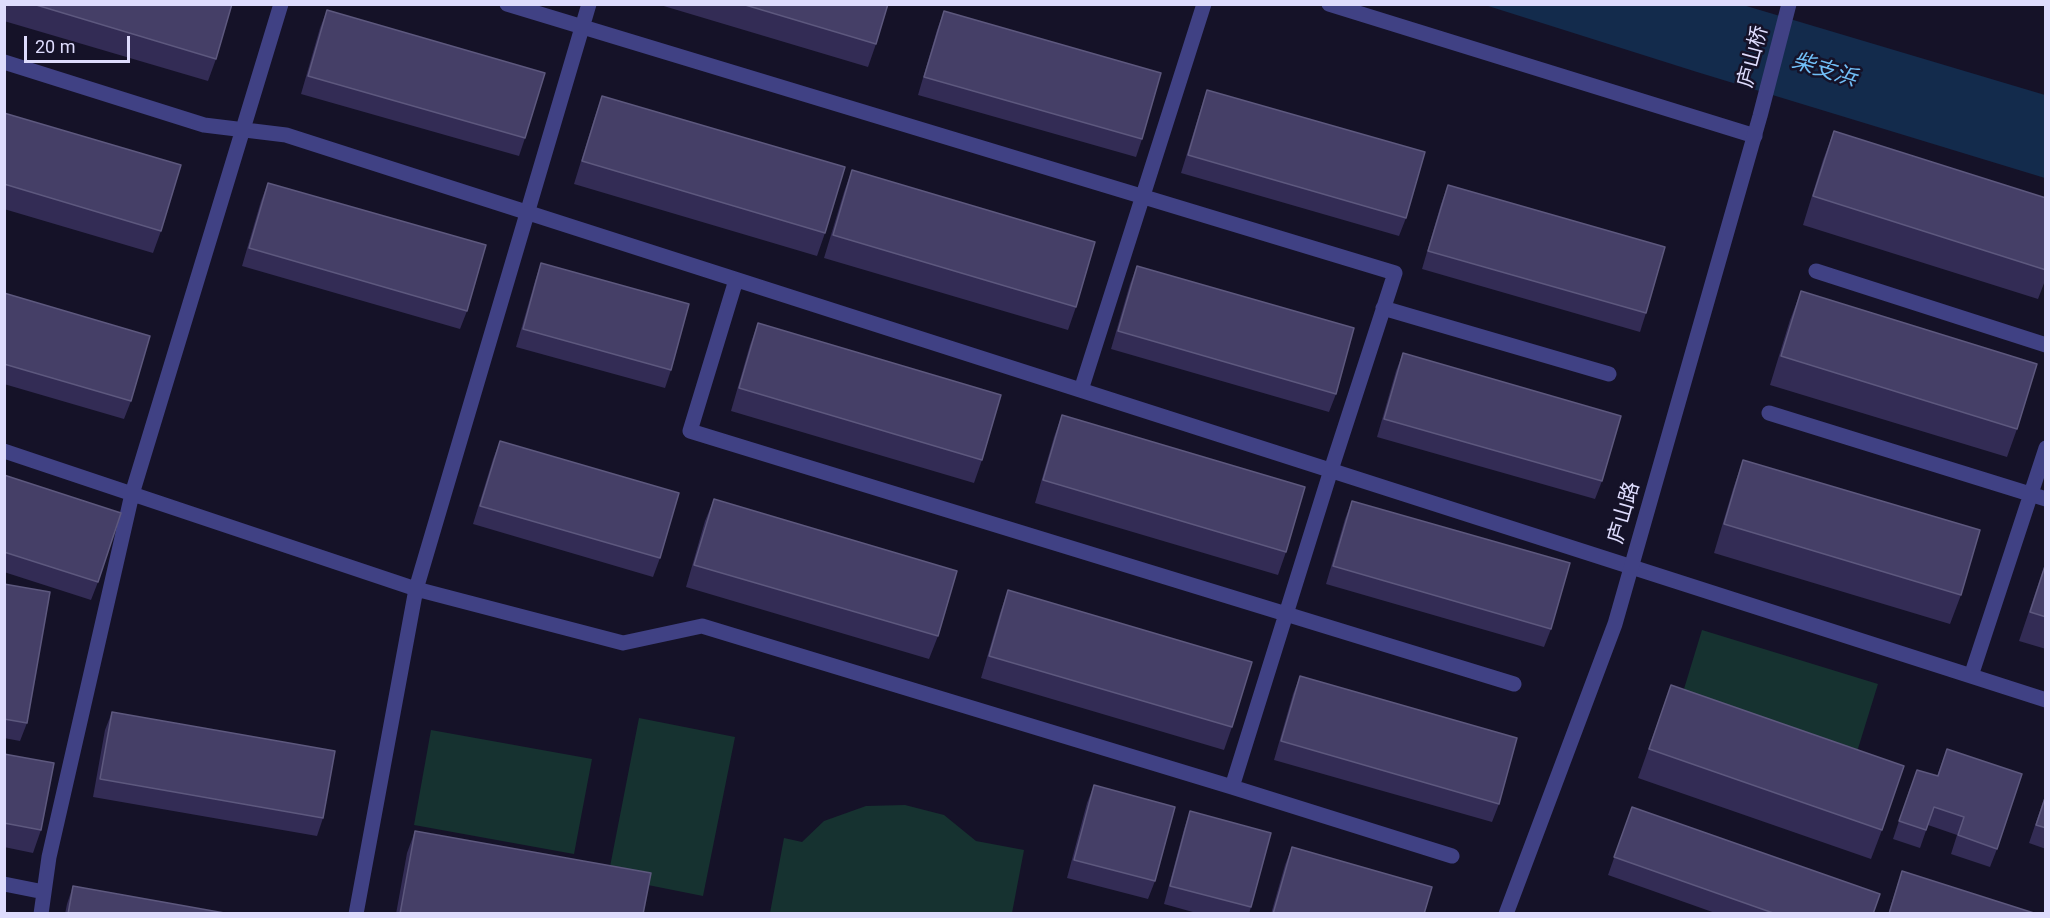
<!DOCTYPE html>
<html>
<head>
<meta charset="utf-8">
<style>
	body { margin:0 }
	#map { position:relative; width:2050px; height:918px; overflow:hidden; background:#151228; font-family:Roboto,sans-serif }
	canvas { display:block }
	.frame { position:absolute; inset:0; border:6px solid #dedcfd; pointer-events:none }
	.scale { position:absolute; left:24px; top:36px; width:106px; height:27px; box-sizing:border-box; border:3px solid #dedcfd; border-top:0; padding-left:8px; font-size:18px; line-height:21px; white-space:nowrap; color:#dedcfd; -webkit-text-stroke:4px #151228; paint-order:stroke }
</style>
</head>
<body>
<div id="map">
<canvas width="2050" height="918"></canvas>
<div class="frame"></div>
<div class="scale">20 m</div>
</div>
<script>
const c = document.querySelector('canvas').getContext('2d');
c.lineJoin = 'round';
function fill(path, color) {
  c.fillStyle = color;
  c.fill(path, 'evenodd');
}
function stroke(path, color, width, dash) {
  c.strokeStyle = color;
  c.lineWidth = width;
  c.lineCap = dash ? 'butt' : 'round';
  c.setLineDash(dash || []);
  c.stroke(path);
}
function write(font, color, halo, rows, align = 'center') {
  c.font = font + ' Roboto,"Noto Sans SC",sans-serif';
  c.lineWidth = 5;
  c.setLineDash([]);
  c.textBaseline = 'middle';
  c.strokeStyle = halo;
  c.fillStyle = color;
  for (const [text, x, y, turn = 0] of rows) {
    c.save();
    c.translate(x, y);
    c.rotate((+turn || 0) * Math.PI / 180);
    c.textAlign = isNaN(turn) ? turn : align;
    if (halo) c.strokeText(text, 0, 0);
    c.fillText(text, 0, 0);
    c.restore();
  }
}
const green = new Path2D(`
	M1702 630 1878 684 1856 755 1680 702Z
	M639 718 735 737 703 896 608 877Z
	M431 730 592 759 574 854 414 825Z
	M905 805 944 815 976 841 1024 850 1012 913H770L784 838 802 842 824 821 866 806Z`);
const water = new Path2D(`
	M1485 5H1743L2045 95V178L1697 72Z`);
const service = new Path2D(`
	M507 4 1395 273 1331 470 1232 787
	M1329 4 1755 136
	M4 62 204 125 286 135 2046 700
	M1816 271 2046 345
	M736 280 690 431 1514 684
	M1383 308 1609 374
	M1081 390 1204 4
	M1769 413 2046 499
	M4 451 416 589 623 643 702 626 1232 787 1452 856
	M1971 676 2046 448
	M4 884 44 892
	M41 914 49 857 132 494 281 4
	M356 914 416 589 589 4`);
const tertiary = new Path2D(`
	M1506 914 1615 624 1760 116 1789 4`);
const wall = new Path2D(`
	M4 4H232L216 59 208 81 4 21Z
	M657 4H888L876 44 868 67Z
	M327 10 525 138 519 156 301 94 320 28Z
	M944 11 1142 139 1136 157 918 95 937 30Z
	M1207 90 1406 218 1399 236 1181 173 1201 108Z
	M602 96 825 233 817 256 574 184 594 119Z
	M4 113 161 231 153 253 4 209Z
	M1834 131 2046 198V278L2038 299 1803 225 1823 160Z
	M852 170 1076 307 1068 330 824 258 844 192Z
	M268 183 467 311 460 329 242 266 261 201Z
	M1448 185 1646 313 1640 332 1422 269 1441 204Z
	M541 263 671 370 665 388 516 347 535 281Z
	M1137 266 1336 394 1329 412 1111 349 1130 284Z
	M1801 291 2017 429 2007 457 1770 385 1790 320Z
	M4 293 131 401 124 419 4 384Z
	M758 323 982 460 974 483 731 411 750 345Z
	M1403 353 1602 481 1595 499 1377 437 1396 371Z
	M1062 415 1286 552 1278 575 1035 503 1054 437Z
	M500 441 660 558 653 577 473 524 493 459Z
	M1743 460 1961 595 1950 624 1714 553 1733 489Z
	M4 475 98 582 91 600 4 572Z
	M714 499 938 636 929 659 686 587 705 521Z
	M1352 501 1551 629 1544 647 1326 584 1345 519Z
	M2046 561V649L2019 641Z
	M4 584 27 723 20 741 4 738Z
	M1008 590 1232 727 1224 750 981 678 1000 613Z
	M1300 676 1499 804 1492 822 1274 760 1293 694Z
	M1671 685 1882 830 1871 859 1638 778Z
	M112 712 323 818 317 836 93 797 105 730Z
	M1947 749 1997 849 1990 867 1951 854 1957 835 1928 825 1920 848 1893 839 1910 788 1937 776Z
	M4 754 41 830 33 853 4 847Z
	M1094 785 1155 881 1148 899 1067 878 1087 803Z
	M2046 793V849L2029 843Z
	M1632 807 1873 914H1718L1608 875Z
	M1190 811 1251 907 1249 914H1200L1164 904 1184 829Z
	M415 831 643 914H396L407 853Z
	M1292 847 1424 914H1271L1285 865Z
	M1902 871 2037 914H1888Z
	M73 886 230 914H65L67 904Z`);
const building = new Path2D(`
	M33 4H232L216 59Z
	M742 4H888L876 44Z
	M327 10 545 73 525 138 308 76Z
	M944 11 1161 73 1142 139 924 77Z
	M1207 90 1425 152 1406 218 1188 155Z
	M602 96 845 167 825 233 582 161Z
	M4 113 181 165 161 231 4 184Z
	M1834 131 2046 198V270L1813 196Z
	M852 170 1095 242 1076 307 833 235Z
	M268 183 486 245 467 311 249 248Z
	M1448 185 1665 247 1646 313 1428 251Z
	M541 263 689 304 671 370 523 329Z
	M1137 266 1354 328 1336 394 1118 331Z
	M1801 291 2037 364 2017 429 1781 356Z
	M4 293 150 336 131 401 4 364Z
	M758 323 1001 395 982 460 739 388Z
	M1403 353 1621 416 1602 481 1384 419Z
	M1062 415 1305 487 1286 552 1043 480Z
	M500 441 679 493 660 558 480 506Z
	M1743 460 1980 530 1961 595 1724 524Z
	M4 475 121 513 98 582 4 552Z
	M714 499 957 571 938 636 694 565Z
	M1352 501 1570 563 1551 629 1333 566Z
	M2046 563V617L2030 612Z
	M4 584 50 592 27 723 4 719Z
	M1008 590 1252 662 1232 727 989 656Z
	M1300 676 1517 738 1499 804 1281 741Z
	M1671 685 1904 766 1882 830 1649 749Z
	M112 712 335 751 323 818 100 779Z
	M1947 749 2022 774 1997 849 1958 835 1964 817 1934 807 1926 830 1899 821 1917 770 1938 776Z
	M4 754 54 763 41 830 4 823Z
	M1094 785 1175 807 1155 881 1074 860Z
	M2046 795V828L2036 825Z
	M1632 807 1880 894 1873 914H1776L1614 857Z
	M1190 811 1271 833 1251 907 1170 886Z
	M415 831 651 873 643 914H400Z
	M1292 847 1432 887 1424 914H1273Z
	M1902 871 2037 914H1889Z
	M73 886 230 914H68Z`);
const streetNames = [
	["庐山桥",1754,57,-75],
	["庐山路",1625,513,-74]
];
const waterNames = [
	["柴支浜",1824,71,17]
];
fill(green, '#163230');
fill(water, '#132b4c');
stroke(service, '#404184', 15);
stroke(tertiary, '#404184', 15);
fill(wall, '#332c55');
fill(building, '#453f67');
stroke(building, '#5d587e', 1.5);
write('21px', '#dedcfd', '#151228', streetNames);
write('italic 22px', '#71bef6', '#151228', waterNames);
</script>
</body>
</html>
